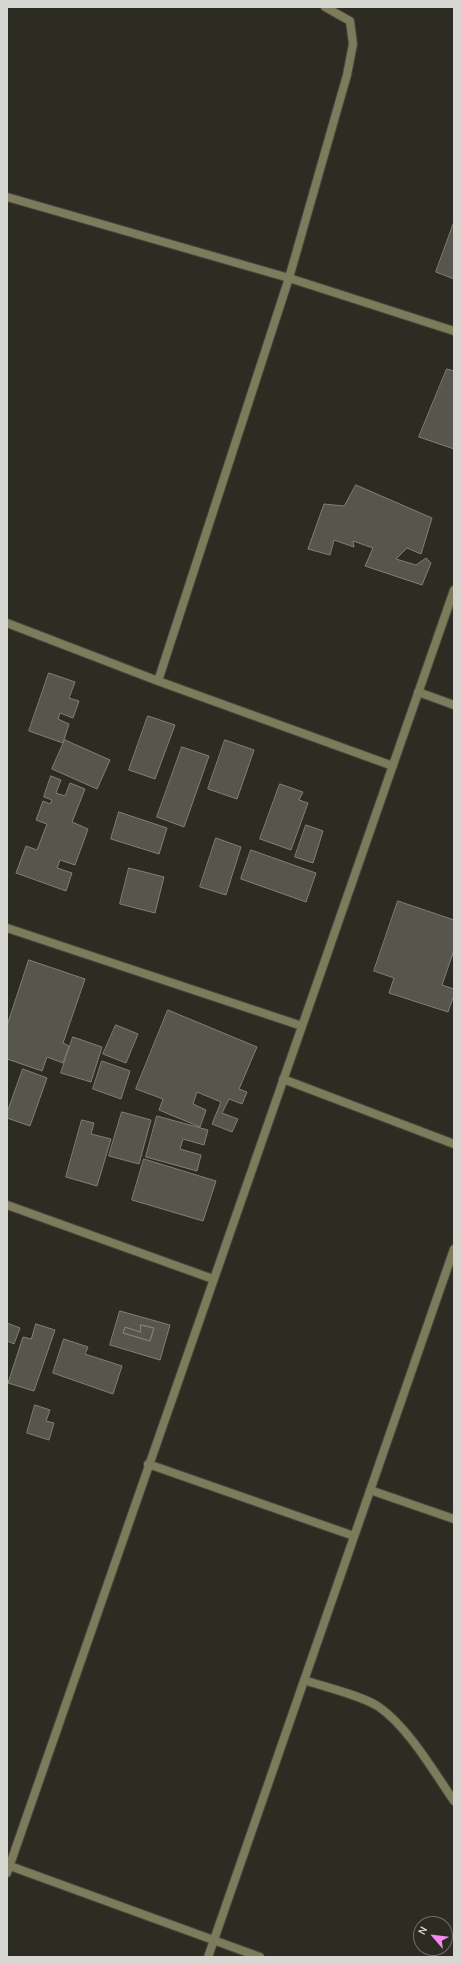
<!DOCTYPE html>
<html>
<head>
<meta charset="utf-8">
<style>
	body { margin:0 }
	#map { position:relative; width:461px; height:1964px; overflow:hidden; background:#2c2c23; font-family:Karla,sans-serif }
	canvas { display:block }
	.frame { position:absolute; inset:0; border:8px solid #d7d7d1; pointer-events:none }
	.north { position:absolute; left:413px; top:1916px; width:40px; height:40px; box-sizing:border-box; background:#2c2c23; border:1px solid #707069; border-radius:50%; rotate:298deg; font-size:11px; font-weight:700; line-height:16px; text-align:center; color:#d7d7d1 }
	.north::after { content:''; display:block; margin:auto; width:14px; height:18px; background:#f389f1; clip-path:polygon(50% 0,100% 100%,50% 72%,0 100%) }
</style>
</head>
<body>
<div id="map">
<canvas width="461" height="1964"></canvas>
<div class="frame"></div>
<div class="north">N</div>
</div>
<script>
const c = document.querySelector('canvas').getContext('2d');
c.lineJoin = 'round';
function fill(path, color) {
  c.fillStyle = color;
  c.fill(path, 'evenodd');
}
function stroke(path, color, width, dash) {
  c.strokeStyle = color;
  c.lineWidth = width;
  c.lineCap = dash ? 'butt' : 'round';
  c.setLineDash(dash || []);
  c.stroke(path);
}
const building = new Path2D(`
	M454 222V279L436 272Z
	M447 369 454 371V449L419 437Z
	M356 485 432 518 421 554 407 548 396 559 416 565 426 558 431 563 422 585 365 566 373 548 353 541 354 547 334 540 330 555 308 549 324 504 344 506Z
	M49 673 75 682 69 698 79 701 73 718 60 713 58 719 69 724 63 743 29 731Z
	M148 716 175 725 155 779 129 770Z
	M65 740 110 760 97 789 52 769Z
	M225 740 254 750 237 799 208 789Z
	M182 747 209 756 184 827 157 817Z
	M51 776 61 780 56 793 65 796 70 783 85 789 72 822 88 829 75 865 60 860 57 868 72 873 66 891 16 873 26 846 37 850 47 824 36 820 43 801 50 804 52 800 44 797Z
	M280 784 303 792 299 800 308 803 291 850 260 839Z
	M119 812 167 828 159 854 111 839Z
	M306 825 323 831 313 863 295 857Z
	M216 838 241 847 226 895 200 887Z
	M251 850 316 873 306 902 241 879Z
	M129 868 164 877 155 913 120 904Z
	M398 901 454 920V950L442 985 454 989V995L448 1012 389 993 394 978 374 971Z
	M29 960 85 979 63 1043 69 1046 63 1063 47 1057 42 1071 7 1059V1026Z
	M168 1010 257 1047 239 1089 247 1092 242 1104 229 1099 222 1113 238 1119 232 1132 212 1124 221 1102 197 1092 193 1104 206 1110 200 1127 159 1110 163 1099 136 1089Z
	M116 1025 138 1034 126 1063 103 1054Z
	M73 1037 102 1047 91 1082 61 1073Z
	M102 1061 130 1071 121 1099 93 1089Z
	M23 1069 47 1078 30 1126 7 1118V1113Z
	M122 1112 151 1120 139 1164 109 1156Z
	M157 1116 208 1130 204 1145 183 1139 180 1149 201 1155 197 1171 146 1157Z
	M82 1120 94 1123 91 1134 111 1139 97 1186 66 1177Z
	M144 1159 216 1181 203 1221 132 1200Z
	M120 1311 170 1325 160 1360 110 1345ZM141 1325 154 1328 150 1341 123 1333 125 1327 140 1332Z
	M7 1323 20 1328 14 1344 7 1341Z
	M36 1324 55 1330 34 1391 8 1383 23 1337 31 1339Z
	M141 1325 154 1328 150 1341 123 1333 125 1327 140 1332Z
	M64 1339 88 1347 85 1354 122 1366 113 1394 53 1373Z
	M35 1405 50 1410 46 1421 54 1423 49 1440 27 1433Z`);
const street = new Path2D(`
	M7 197 289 278 454 331
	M7 623 158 681 393 766
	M158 681 289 278 347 75 353 44 350 21 325 7
	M418 692 454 705
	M7 928 302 1026
	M283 1079 454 1144
	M7 1205 213 1279
	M148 1464 354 1536
	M370 1490 454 1519
	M304 1680C325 1687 363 1696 379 1707 408 1727 434 1772 454 1801
	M10 1866 260 1957
	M7 1873 454 590
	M208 1957 454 1249`);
fill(building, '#57564c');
stroke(building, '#808075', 1);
stroke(street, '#47473f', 10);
stroke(street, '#7c7b5b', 8);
</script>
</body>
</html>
